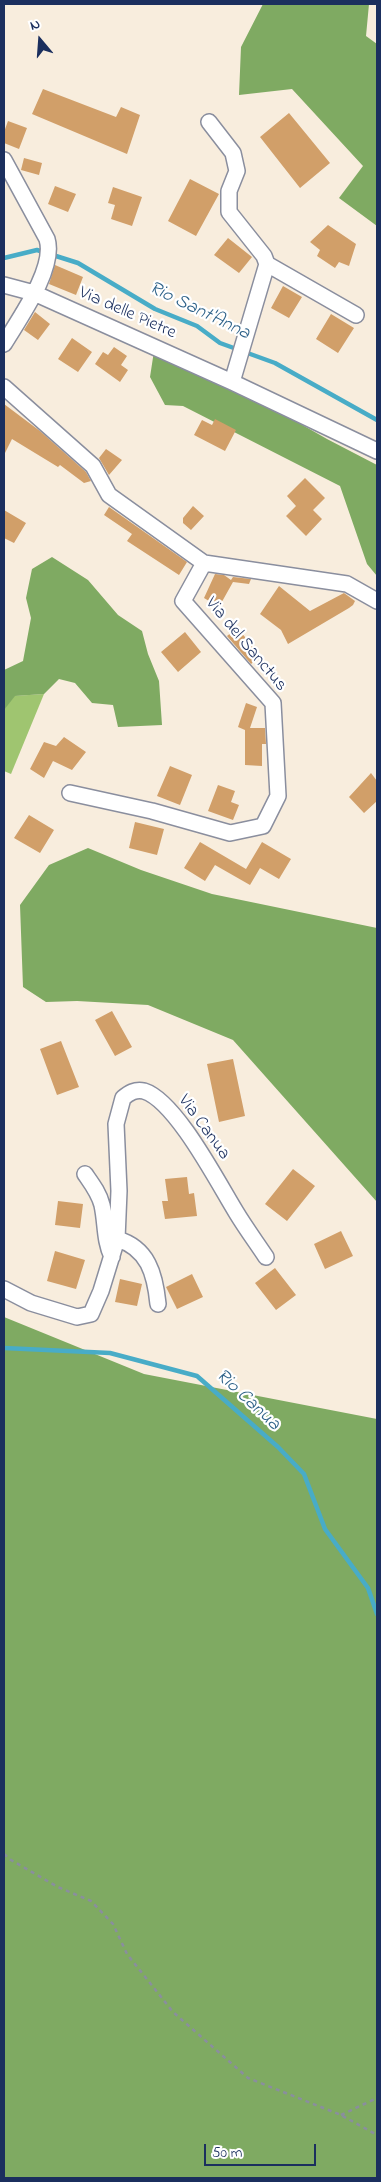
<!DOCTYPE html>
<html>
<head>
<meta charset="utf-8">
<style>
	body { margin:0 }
	#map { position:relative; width:381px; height:2182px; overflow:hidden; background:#f8eddd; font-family:"Indie Flower",sans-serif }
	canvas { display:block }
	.frame { position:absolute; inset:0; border:5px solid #1b2f5e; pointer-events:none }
	.north { position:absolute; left:15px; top:15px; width:50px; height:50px; -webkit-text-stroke:4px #fff; paint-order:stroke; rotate:342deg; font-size:14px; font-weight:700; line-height:20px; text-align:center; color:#1b2f5e }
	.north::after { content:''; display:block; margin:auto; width:18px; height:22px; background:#1b2f5e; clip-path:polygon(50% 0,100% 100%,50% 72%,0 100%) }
	.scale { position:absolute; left:204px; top:2144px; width:112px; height:22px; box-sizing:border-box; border:2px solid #1b2f5e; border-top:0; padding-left:6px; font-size:15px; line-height:18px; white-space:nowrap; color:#1b2f5e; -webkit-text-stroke:4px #fff; paint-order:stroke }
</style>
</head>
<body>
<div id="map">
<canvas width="381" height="2182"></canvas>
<div class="frame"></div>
<div class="north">N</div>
<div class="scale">50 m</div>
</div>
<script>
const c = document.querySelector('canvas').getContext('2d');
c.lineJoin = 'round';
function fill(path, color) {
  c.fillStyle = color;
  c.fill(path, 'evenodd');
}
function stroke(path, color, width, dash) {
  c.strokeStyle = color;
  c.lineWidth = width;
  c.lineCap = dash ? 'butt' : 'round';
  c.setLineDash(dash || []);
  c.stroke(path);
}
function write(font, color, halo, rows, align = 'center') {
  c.font = font + ' "Indie Flower",sans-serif';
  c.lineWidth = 4.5;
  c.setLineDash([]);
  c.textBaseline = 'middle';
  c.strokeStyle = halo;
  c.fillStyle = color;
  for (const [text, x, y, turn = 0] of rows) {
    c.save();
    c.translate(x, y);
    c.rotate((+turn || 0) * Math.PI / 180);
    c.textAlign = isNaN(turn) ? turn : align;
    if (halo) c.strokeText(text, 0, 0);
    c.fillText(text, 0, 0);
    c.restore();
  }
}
const green = new Path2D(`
	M44 694 11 774 4 771V709L14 696Z`);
const forest = new Path2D(`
	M263 4H369L366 36 377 44V226L339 198 363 166 292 89 239 95 241 47Z
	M154 351 257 399 327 439 377 465V576L367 564 340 486 183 406 165 405 150 377Z
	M52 557 88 580 118 615 142 631 148 654 159 681 162 725 118 727 113 705 92 703 75 683 59 679 44 694 15 696 4 710V670L23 661 31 618 26 598 32 569Z
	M88 848 141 870 212 894 377 928V1202L233 1040 148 1005 77 1001 46 1002 23 987 20 905 49 865Z
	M4 1317 144 1374 377 1419V2178H4Z`);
const stream = new Path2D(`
	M4 258 37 250 78 263 155 309 197 326 220 343 275 363 377 420
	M4 1348 110 1353 197 1376 278 1447 304 1474 325 1529 368 1588 377 1614`);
const building = new Path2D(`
	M43 89 116 117 121 107 140 115 127 154 32 114Z
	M289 113 330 163 300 188 260 137Z
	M8 121 27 128 19 149 4 143V132Z
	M24 158 42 163 39 175 21 170Z
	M190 179 219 194 196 236 168 221Z
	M55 186 76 194 68 212 48 204Z
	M113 187 142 197 132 226 111 219 115 205 108 203Z
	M328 225 356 244 349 266 339 262 335 268 317 256 320 250 310 242Z
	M228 238 252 257 239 273 214 255Z
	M55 265 83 277 76 295 49 284Z
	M283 286 302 297 289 318 271 308Z
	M35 312 50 324 38 340 24 330Z
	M331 314 354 328 338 353 316 339Z
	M72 338 92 352 78 372 58 359Z
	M114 347 127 356 121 365 128 370 120 382 95 364 103 352 108 355Z
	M4 404 40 431 86 472 91 481 84 483 60 465 58 467 12 439 4 455Z
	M215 419 236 430 225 451 194 435 202 420 212 425Z
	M106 449 122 460 109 475 99 458Z
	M305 478 325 498 313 510 322 519 306 536 286 516 296 506 287 496Z
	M193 506 204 516 191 530 183 523V518Z
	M109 507 187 562 179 575 127 541 132 534 104 515Z
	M4 510 26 523 14 543 4 538Z
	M215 574 224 575 231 580 233 577 251 579 249 584 233 582 219 607 204 598Z
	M279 586 310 611 344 593 355 601 353 605 349 608 288 644 281 630 260 614Z
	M237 628 261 655 251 664 227 636Z
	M185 632 201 652 178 672 161 652Z
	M246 703 257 707 250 728H265L266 744H262V766L245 765V730L238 727Z
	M64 737 86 752 72 770 53 761 44 778 30 769 44 742 56 746Z
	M170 766 192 775 180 805 157 796Z
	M371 773 377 781V801L364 813 349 797Z
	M218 785 235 791 231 802 239 805 233 820 208 811Z
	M29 815 54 830 40 853 14 838Z
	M135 822 164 829 157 855 129 848Z
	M200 842 246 869 262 842 291 859 279 879 260 868 250 885 215 865 205 881 184 868Z
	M112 1011 132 1047 115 1056 95 1020Z
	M61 1041 79 1087 57 1095 40 1049Z
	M233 1059 245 1116 219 1122 207 1064Z
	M293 1169 315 1186 287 1221 265 1204Z
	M187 1177 189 1194 194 1193 197 1216 165 1219 162 1201H168L165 1179Z
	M58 1201 83 1204 80 1228 55 1225Z
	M341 1231 353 1256 325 1269 314 1244Z
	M55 1251 85 1260 76 1289 47 1281Z
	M275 1268 296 1295 276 1310 255 1283Z
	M192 1274 203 1297 177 1309 166 1287Z
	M120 1279 142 1284 137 1306 115 1302Z`);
const path = new Path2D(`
	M4 1854 11 1860 58 1887 91 1901 113 1924 127 1954 173 2012 248 2078 341 2115 377 2135
	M341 2115 377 2098`);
const street = new Path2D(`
	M209 122 233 153 237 171 229 191V212L264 256 267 264 232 382
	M4 160 47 239C56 268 19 319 4 344
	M267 264 356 315
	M4 285 34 293 232 382 377 451
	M4 387 93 466 109 495 204 563 347 584 377 601
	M70 793 152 811 230 833 263 826 278 796 273 703 183 601 204 563
	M85 1174C92 1184 99 1193 102 1205 106 1223 104 1240 112 1257
	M117 1239C148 1248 155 1274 158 1304
	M4 1289 31 1303 77 1317 91 1314 101 1291 117 1239 119 1191 116 1124 123 1098C129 1093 135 1089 144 1091 176 1101 218 1183 236 1212 245 1227 256 1242 266 1257`);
const streetNames = [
	["Via delle Pietre",127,314,24],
	["Via del Sanctus",245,645,50],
	["Via Canua",203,1128,54]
];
const waterNames = [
	["Rio Sant'Anna",199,312,26],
	["Rio Canua",247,1401,43]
];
fill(green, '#9fc570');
fill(forest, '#7faa62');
stroke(stream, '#48acc7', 4.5);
fill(building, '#d19f69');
stroke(street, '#8a8e9e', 18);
stroke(path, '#8a8e9e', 2.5, [4, 4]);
stroke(street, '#fff', 15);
write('18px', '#1b2f5e', '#fff', streetNames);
write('italic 19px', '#2d6188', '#fff', waterNames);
</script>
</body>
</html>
